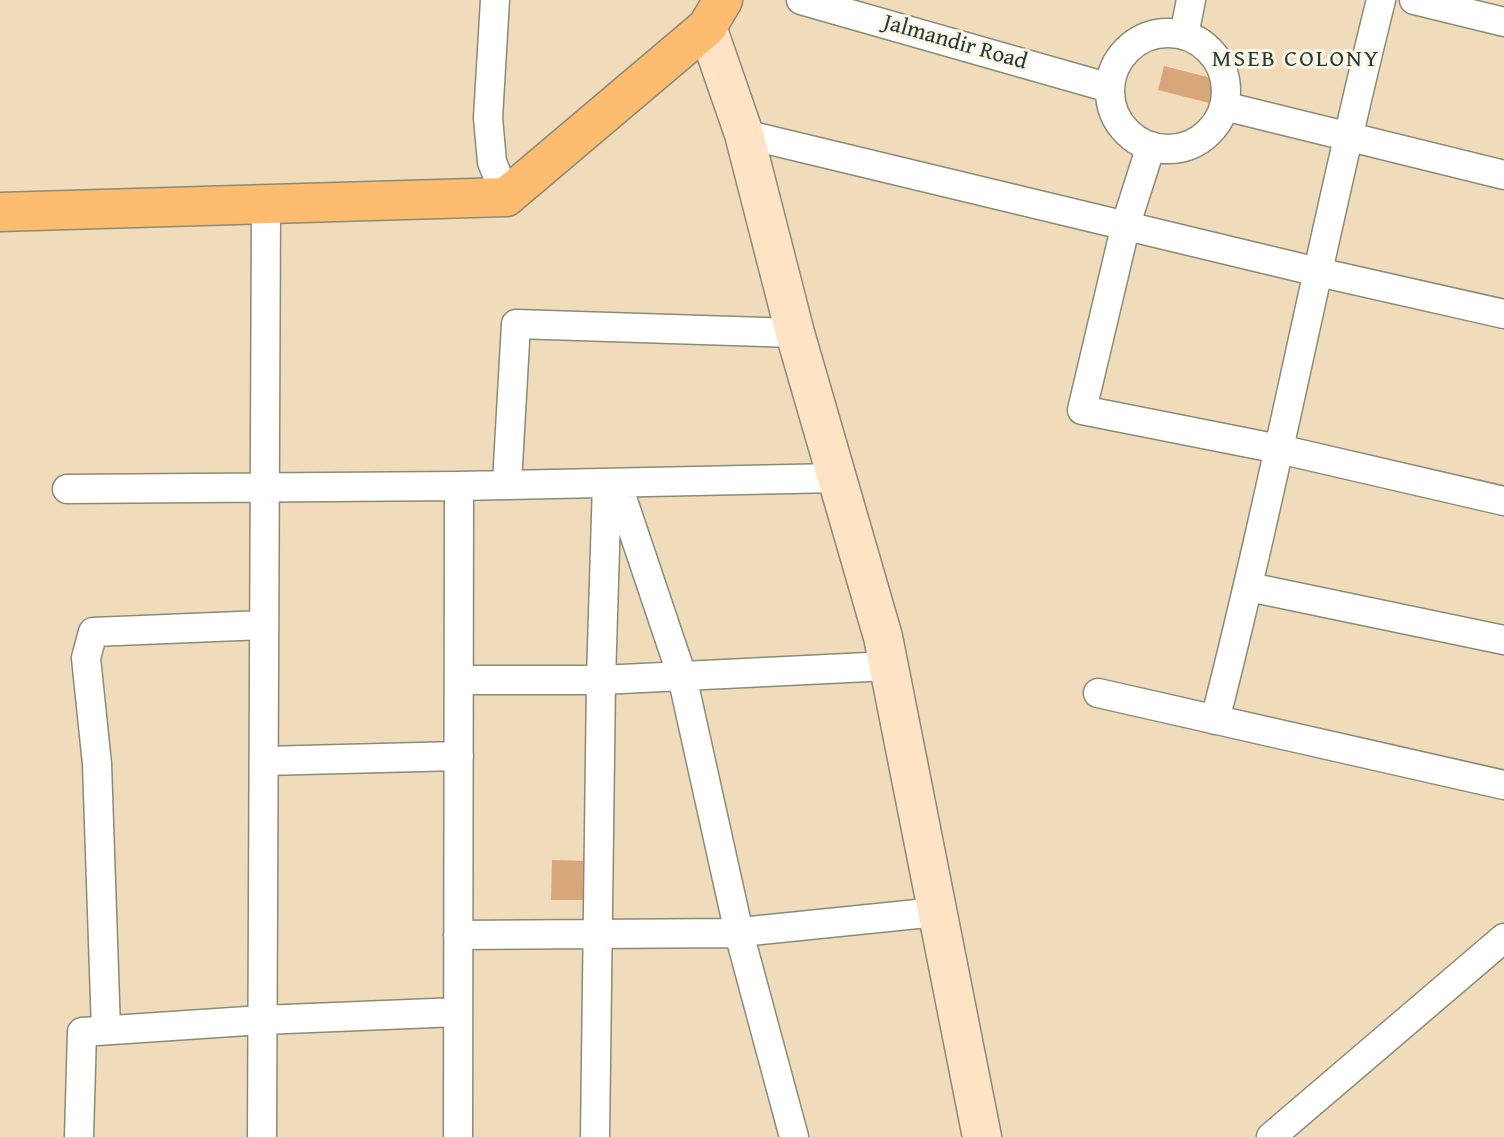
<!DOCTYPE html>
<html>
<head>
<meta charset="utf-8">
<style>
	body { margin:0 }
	canvas { display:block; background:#f0dcba }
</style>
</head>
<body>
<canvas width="1504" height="1137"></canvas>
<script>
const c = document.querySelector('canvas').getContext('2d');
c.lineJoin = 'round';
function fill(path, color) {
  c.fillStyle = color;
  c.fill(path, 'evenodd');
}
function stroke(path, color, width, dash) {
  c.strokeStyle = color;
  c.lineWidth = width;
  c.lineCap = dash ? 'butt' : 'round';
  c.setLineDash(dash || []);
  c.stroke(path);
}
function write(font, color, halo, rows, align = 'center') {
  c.font = font + ' "Gentium Book Plus",serif';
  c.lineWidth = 6;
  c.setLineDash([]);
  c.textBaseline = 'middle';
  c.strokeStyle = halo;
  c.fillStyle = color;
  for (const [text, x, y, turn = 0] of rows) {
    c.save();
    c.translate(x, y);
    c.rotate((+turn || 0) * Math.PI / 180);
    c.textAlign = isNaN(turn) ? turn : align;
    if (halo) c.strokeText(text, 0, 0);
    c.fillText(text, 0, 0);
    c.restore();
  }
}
const building = new Path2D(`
	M1164 66 1215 79 1209 103 1158 90Z
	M552 860 589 861V900H551Z`);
const minor = new Path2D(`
	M495 0 488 118 492 162 506 197
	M801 0 1110 88
	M1414 0 1504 22
	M1110 91a58 58 0 1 1 116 0a58 58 0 1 1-116 0Z
	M1184 35 1191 0
	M1224 106 1504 175
	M744 134 1318 272 1504 314
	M1151 146 1126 224 1082 410 1279 449 1504 501
	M507 483 516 324 795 333
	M617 483 682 676 739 933 794 1137
	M67 489 459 486 837 478
	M1249 587 1504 640
	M459 680H601L889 666
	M1098 693 1504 785
	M1215 720C1276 482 1321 239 1381 0
	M264 761 459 756
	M458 935 731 933 937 912
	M106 1030 97 764 86 658 93 632 264 625
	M79 1137 82 1032 262 1020 458 1012
	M262 1137 266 205
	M458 1137 459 486
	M595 1137 601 680 607 483
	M1271 1137 1504 938`);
const secondary = new Path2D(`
	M707 27 744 134 795 333 883 637 982 1137`);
const primary = new Path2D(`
	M0 212 506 197 707 27 723 0`);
const streetNames = [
	["Jalmandir Road",955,43,16]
];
const neighbourhoodNames = [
	["MSEB COLONY",1296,60]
];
fill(building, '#d7a779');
stroke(minor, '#888c77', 31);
stroke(secondary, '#888c77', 41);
stroke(primary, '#888c77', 41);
stroke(minor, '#fff', 28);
stroke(secondary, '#fee4c5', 38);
stroke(primary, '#fdbc6f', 38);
write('23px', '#1f3d34', '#fcf5e5', streetNames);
c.letterSpacing = '2px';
write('24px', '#1f3d34', '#fcf5e5', neighbourhoodNames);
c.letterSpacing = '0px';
</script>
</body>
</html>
